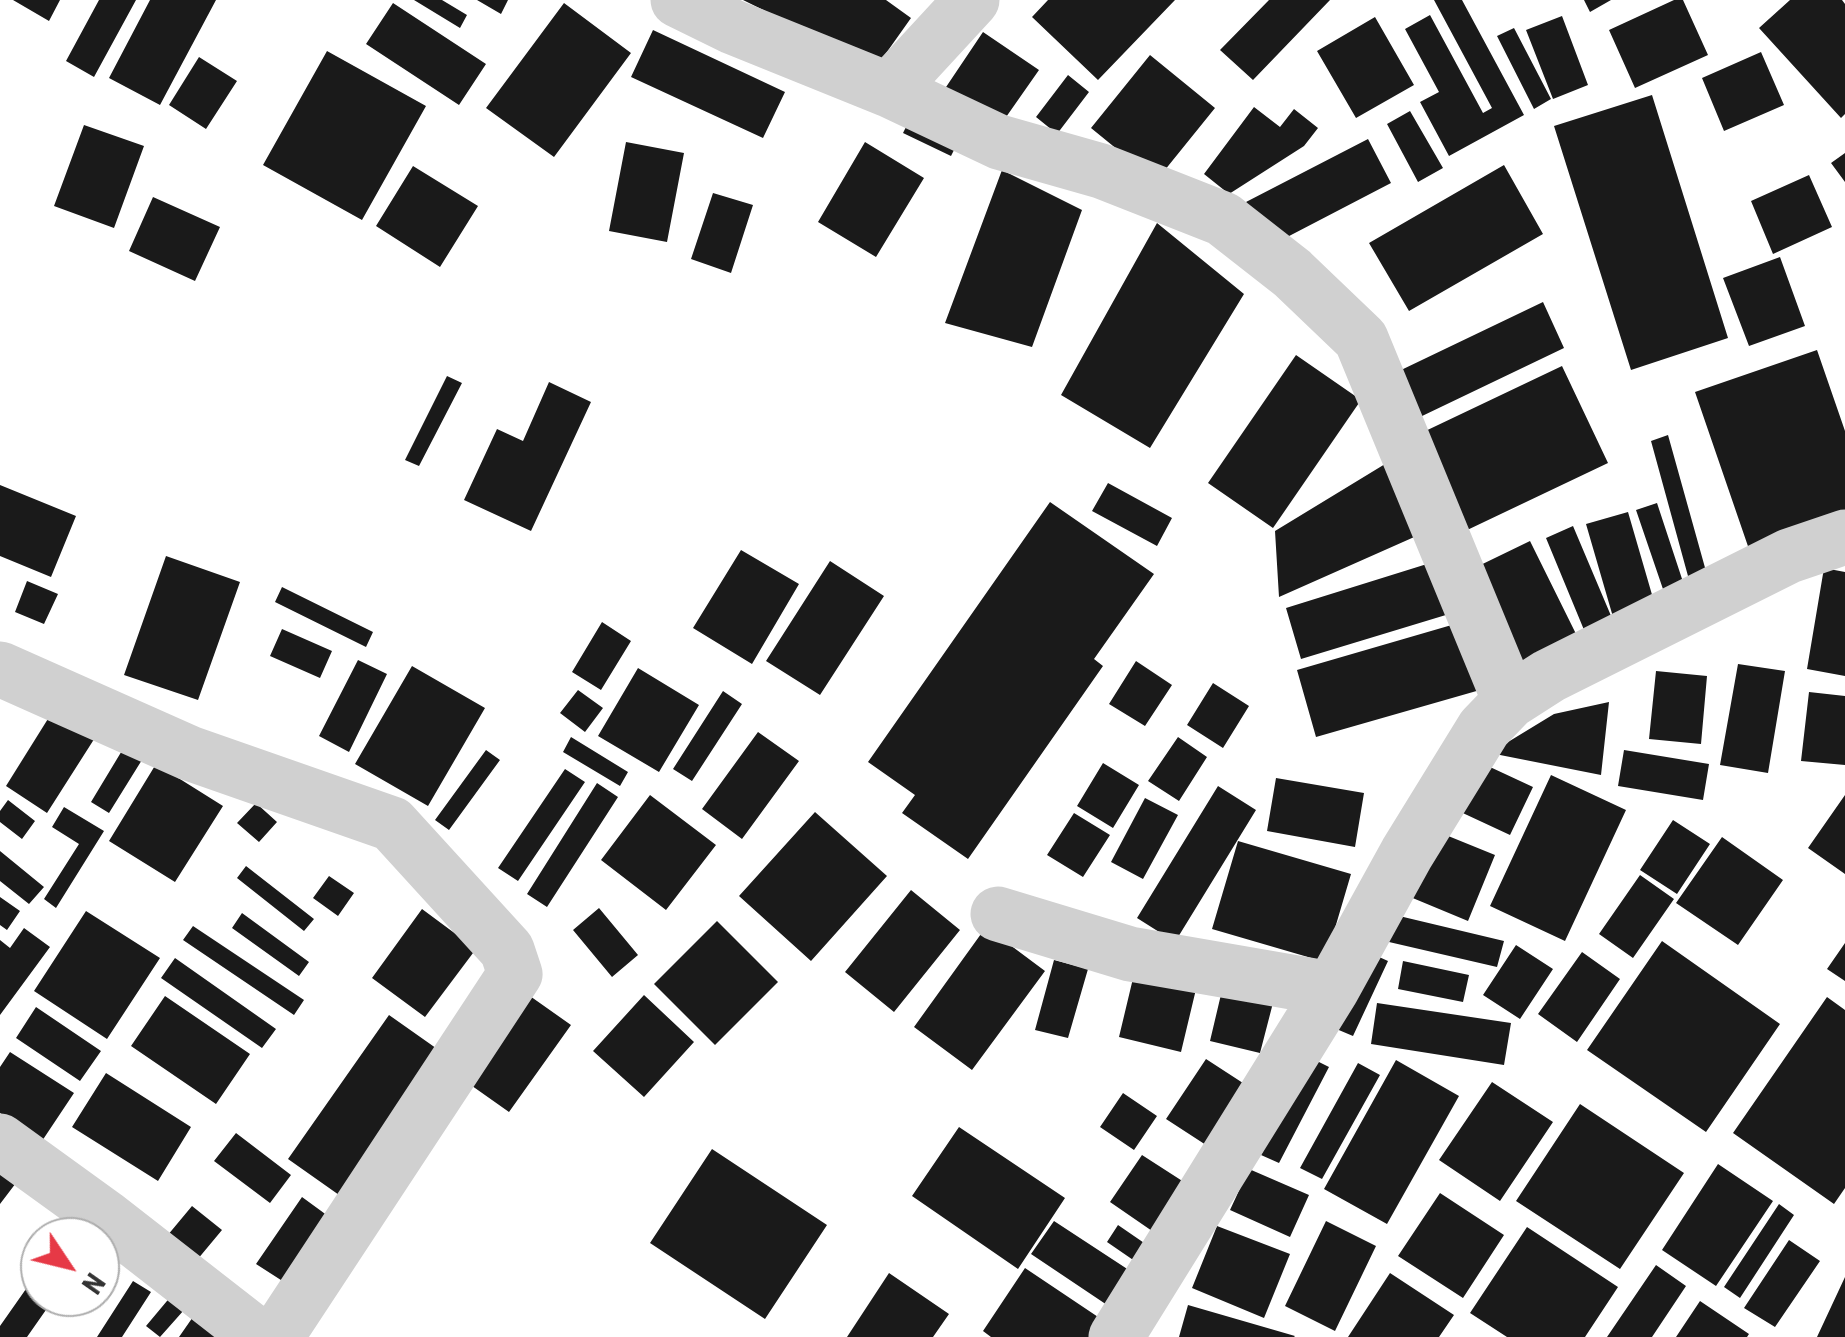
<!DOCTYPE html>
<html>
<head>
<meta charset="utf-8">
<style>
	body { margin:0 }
	#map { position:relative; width:1845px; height:1337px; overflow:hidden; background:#fff; font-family:"Roboto Condensed",sans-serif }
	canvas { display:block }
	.north { position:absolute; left:20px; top:1217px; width:100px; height:100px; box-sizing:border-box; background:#fff; border:2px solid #adadad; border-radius:50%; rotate:125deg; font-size:28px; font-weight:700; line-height:40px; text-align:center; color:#333 }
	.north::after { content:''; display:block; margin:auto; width:35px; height:45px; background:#e63946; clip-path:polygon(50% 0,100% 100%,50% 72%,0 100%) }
</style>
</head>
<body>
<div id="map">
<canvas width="1845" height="1337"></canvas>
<div class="north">N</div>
</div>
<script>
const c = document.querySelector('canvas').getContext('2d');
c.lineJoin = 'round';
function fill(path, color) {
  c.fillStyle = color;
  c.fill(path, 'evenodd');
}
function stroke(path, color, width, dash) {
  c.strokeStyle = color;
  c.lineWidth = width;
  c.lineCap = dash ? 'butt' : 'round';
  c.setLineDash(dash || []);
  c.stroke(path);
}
const building = new Path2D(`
	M13 0H60L49 21Z
	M99 0H136L94 77 66 61Z
	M150 0H216L160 105 109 78Z
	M414 0H442L467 15 460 28Z
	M477 0H508L501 14Z
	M743 0H886L911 18 877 66Z
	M1048 0H1175L1098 80 1032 17Z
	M1269 0H1330L1253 80 1220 50Z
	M1434 0H1462L1524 115 1449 156 1420 102 1439 92 1405 29 1430 15 1483 113 1492 108Z
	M1584 0H1611L1590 12Z
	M1674 0H1683L1708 55 1635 88 1609 30Z
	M1790 0H1842L1845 4V114L1841 118 1759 28Z
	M393 3 486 64 459 105 366 44Z
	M564 3 631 53 554 157 486 108Z
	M1562 16 1588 85 1553 99 1526 30Z
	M1375 17 1414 85 1356 118 1317 51Z
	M1514 28 1551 99 1534 109 1497 36Z
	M653 30 785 92 763 138 631 77Z
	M983 32 1039 70 997 130 942 93Z
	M327 51 426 106 362 220 263 165Z
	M1761 52 1784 105 1724 131 1702 78Z
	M1150 55 1215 108 1156 181 1091 128Z
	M199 57 237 81 206 129 169 105Z
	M1068 75 1089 92 1057 134 1036 117Z
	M1652 95 1728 338 1631 370 1554 126Z
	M1254 107 1280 127 1294 109 1318 128 1304 146 1229 194 1204 174Z
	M1410 111 1443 168 1418 182 1387 124Z
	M913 113 961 136 951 156 903 133Z
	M84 125 144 146 114 228 54 206Z
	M1368 139 1391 183 1268 247 1246 202Z
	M626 142 684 153 667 242 609 231Z
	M865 142 924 178 876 257 818 222Z
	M1845 153V182L1831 163Z
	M1504 165 1543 234 1409 311 1369 243Z
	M413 166 478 206 440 267 376 226Z
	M1002 170 1082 210 1032 347 945 323Z
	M1809 175 1832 227 1773 254 1751 201Z
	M713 193 753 205 731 273 691 259Z
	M153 197 220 227 195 281 129 251Z
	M1157 223 1244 294 1150 448 1061 395Z
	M1780 257 1805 326 1749 346 1723 278Z
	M1543 302 1564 348 1420 417 1399 371Z
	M1817 350 1845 431V523L1751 555 1695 392Z
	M1296 355 1361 400 1273 528 1208 483Z
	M1562 366 1608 463 1463 532 1417 435Z
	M447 376 462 383 419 466 405 460Z
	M549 382 591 402 531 531 464 500 497 429 523 441Z
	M1668 435 1709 582 1691 587 1651 441Z
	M1390 461 1421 534 1279 597 1275 531Z
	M1108 483 1172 518 1157 546 1092 511Z
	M0 485 76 516 51 577 0 556Z
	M1050 502 1154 574 1094 659 1103 666 968 859 902 813 915 795 868 762Z
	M1657 503 1685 588 1665 595 1636 510Z
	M1628 512 1655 605 1613 617 1586 524Z
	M1573 526 1617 630 1589 642 1546 538Z
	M1530 541 1580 642 1514 675 1464 573Z
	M741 550 799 584 752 664 693 628Z
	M166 556 240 582 198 700 124 675Z
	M1443 559 1459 611 1301 659 1286 608Z
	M830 561 884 596 820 695 766 661Z
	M1824 568 1845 572V676L1807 669Z
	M27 581 58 594 44 624 15 612Z
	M282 587 373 632 366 647 275 602Z
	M602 622 631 641 601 690 572 672Z
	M1462 622 1480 690 1316 737 1297 670Z
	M282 629 332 651 320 678 270 656Z
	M358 660 387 674 349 752 319 736Z
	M1136 661 1172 685 1145 726 1109 704Z
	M1738 664 1785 671 1768 773 1720 765Z
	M412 666 485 708 428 806 355 764Z
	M638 668 699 705 659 772 598 736Z
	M1656 671 1707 676 1701 744 1649 739Z
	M1213 683 1249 706 1223 748 1187 725Z
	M578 690 603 708 585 732 560 713Z
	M723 691 742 704 692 781 673 769Z
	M1809 692 1845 696V765L1801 761Z
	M1609 702 1601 775 1490 753 1554 714Z
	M56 706 98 733 47 813 6 786Z
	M758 732 799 761 742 839 702 809Z
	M571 737 628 772 620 786 563 752Z
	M1178 737 1207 757 1179 801 1148 781Z
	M126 744 145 755 109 813 91 802Z
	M486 750 500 760 449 830 435 820Z
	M1624 750 1709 764 1703 800 1618 786Z
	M1475 760 1533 787 1510 835 1452 808Z
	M1103 763 1139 785 1113 828 1077 806Z
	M156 764 223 806 175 882 109 841Z
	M565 769 585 782 518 881 498 868Z
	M1551 775 1626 810 1565 941 1490 906Z
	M1276 778 1364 793 1355 847 1267 831Z
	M597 783 618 797 547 907 527 894Z
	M1218 786 1256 810 1175 942 1137 918Z
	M650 795 716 845 666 910 601 860Z
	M1845 795V874L1808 848Z
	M1145 798 1178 815 1143 879 1111 862Z
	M8 800 35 821 22 839 0 822V811Z
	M256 803 277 822 259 842 237 823Z
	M64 807 104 831 56 908 44 899 79 844 52 827Z
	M815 812 887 876 811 961 739 896Z
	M1074 813 1110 835 1083 877 1047 855Z
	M1673 820 1710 844 1677 894 1640 870Z
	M1431 829 1495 855 1468 921 1403 894Z
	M1722 837 1783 880 1738 945 1676 903Z
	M1238 841 1351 874 1325 962 1212 929Z
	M0 851 44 887 29 904 0 881Z
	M246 866 314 919 304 931 237 878Z
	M1640 875 1674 899 1633 958 1599 934Z
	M329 876 354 893 338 916 313 898Z
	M911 890 960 930 894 1012 845 972Z
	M0 897 20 911 7 930 0 925Z
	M599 908 638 955 612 977 573 930Z
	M422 909 476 949 425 1017 372 978Z
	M86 911 160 958 107 1039 34 991Z
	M242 913 309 962 299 976 232 928Z
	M1395 915 1504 941 1497 967 1389 942Z
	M717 921 778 982 715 1045 654 984Z
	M193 926 304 1000 294 1015 183 940Z
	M986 927 1045 971 972 1070 914 1027Z
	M24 928 50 947 0 1015V940L10 948Z
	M1662 941 1780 1024 1706 1132 1587 1050Z
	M1845 943V981L1827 969Z
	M1516 945 1553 969 1520 1019 1483 995Z
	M1368 952 1388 961 1353 1036 1334 1028Z
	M1582 952 1620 979 1577 1042 1538 1014Z
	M175 958 276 1029 262 1048 161 978Z
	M1054 960 1088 969 1068 1038 1035 1030Z
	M1403 961 1469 975 1463 1002 1398 989Z
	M1135 970 1197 985 1181 1052 1119 1037Z
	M1223 986 1274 999 1260 1053 1210 1041Z
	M520 989 571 1025 509 1112 458 1076Z
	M644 995 694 1042 644 1097 593 1051Z
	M165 996 250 1054 216 1104 131 1046Z
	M1827 997 1845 1010V1188L1834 1204 1733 1133Z
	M1377 1003 1511 1023 1504 1065 1371 1044Z
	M36 1007 101 1051 80 1081 16 1038Z
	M389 1015 450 1058 349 1202 288 1159Z
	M10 1052 74 1093 42 1141 0 1113V1067Z
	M1311 1058 1329 1067 1279 1163 1261 1155Z
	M1206 1059 1246 1085 1206 1145 1166 1119Z
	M1396 1060 1459 1096 1387 1224 1324 1189Z
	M1358 1063 1380 1075 1322 1179 1300 1168Z
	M106 1073 191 1127 158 1181 72 1127Z
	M1492 1082 1553 1122 1500 1201 1439 1160Z
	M1123 1093 1157 1116 1134 1150 1100 1127Z
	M1580 1104 1684 1173 1620 1269 1516 1201Z
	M959 1127 1065 1198 1018 1269 912 1196Z
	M236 1133 291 1175 270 1203 214 1161Z
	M712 1149 827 1225 765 1319 650 1243Z
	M1142 1155 1187 1184 1155 1233 1110 1202Z
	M1718 1164 1773 1201 1716 1286 1662 1250Z
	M0 1165 19 1179 0 1204Z
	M1249 1169 1309 1195 1290 1237 1230 1210Z
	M1440 1193 1504 1235 1463 1298 1398 1256Z
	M302 1197 328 1216 284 1282 256 1264Z
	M1779 1204 1794 1215 1740 1298 1724 1287Z
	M192 1206 222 1230 197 1260 167 1236Z
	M1054 1221 1141 1278 1119 1313 1031 1254Z
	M1326 1221 1376 1246 1335 1331 1285 1306Z
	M1118 1225 1150 1247 1139 1264 1107 1242Z
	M1217 1226 1290 1254 1264 1318 1192 1288Z
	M1527 1227 1618 1287 1585 1337H1507L1470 1313Z
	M1789 1240 1820 1261 1775 1327 1744 1308Z
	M1656 1265 1686 1286 1652 1337H1607Z
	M1025 1268 1116 1329 1110 1337H991L983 1331Z
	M40 1269V1297H55L27 1337H0V1326Z
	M889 1273 949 1314 933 1337H847Z
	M1390 1273 1454 1315 1439 1337H1348Z
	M1845 1277V1337H1817Z
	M133 1281 151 1292 122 1337H97Z
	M177 1289 192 1301 160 1337 146 1326Z
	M1700 1301 1749 1334 1747 1337H1676Z
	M1188 1305 1295 1336 1294 1337H1179Z
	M195 1314 216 1337H179Z`);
const minor = new Path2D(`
	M678 0 733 27 889 90 972 0
	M889 90 999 142 1101 171 1223 219 1292 273 1361 339 1510 701
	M0 669 189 753 392 824 507 950 515 974 276 1337
	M998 914 1130 954 1332 989
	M0 1141 105 1217 259 1337
	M1116 1337 1332 989 1407 853 1484 728 1510 701 1549 676 1789 556 1845 537`);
fill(building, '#1a1a1a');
stroke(minor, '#d0d0d0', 55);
</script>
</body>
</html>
